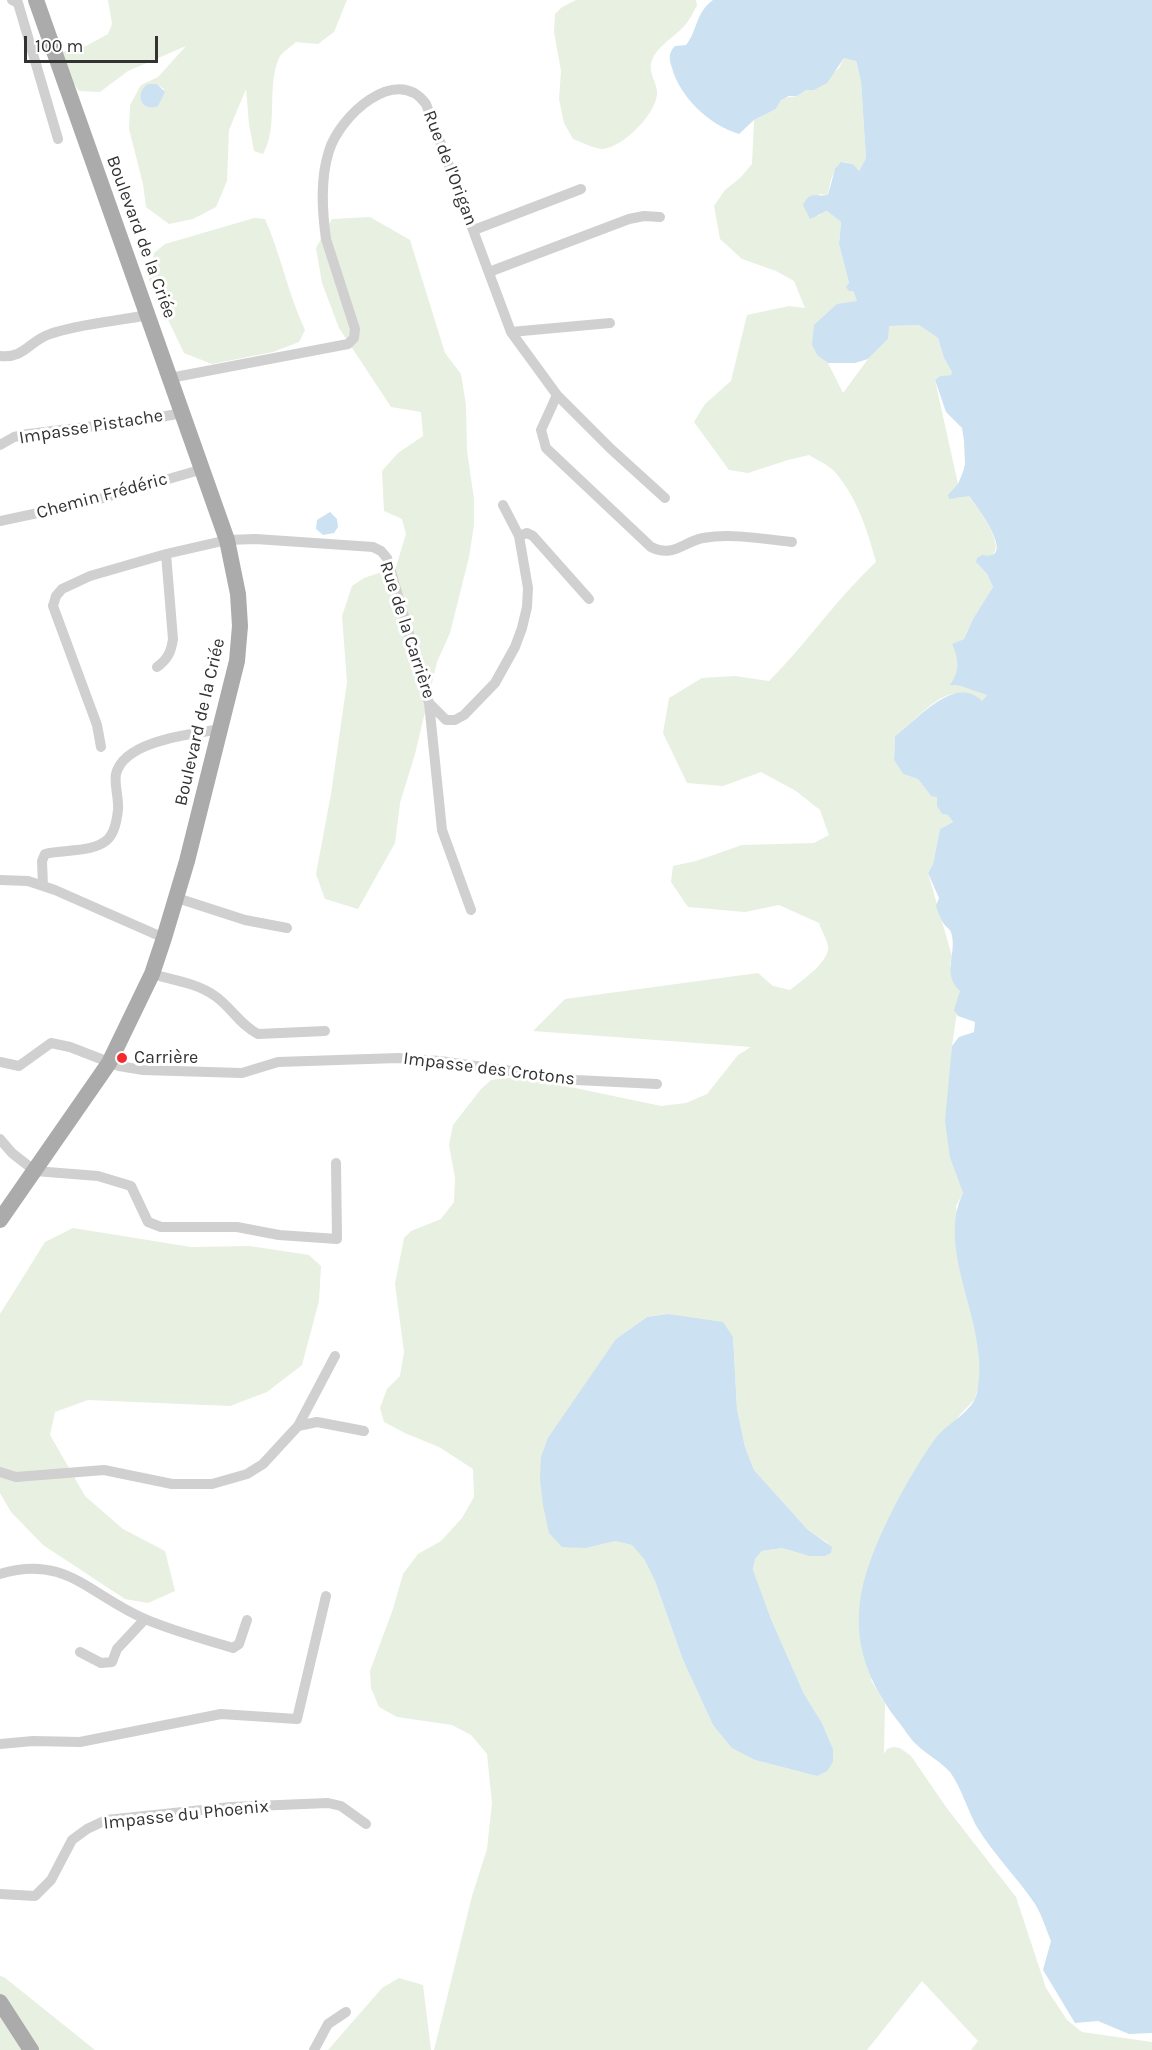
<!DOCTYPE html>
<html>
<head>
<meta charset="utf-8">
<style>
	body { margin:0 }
	#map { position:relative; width:1152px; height:2050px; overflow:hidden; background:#fff; font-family:Karla,sans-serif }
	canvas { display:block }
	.scale { position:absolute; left:24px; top:36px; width:134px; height:27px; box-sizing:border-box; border:3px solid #333; border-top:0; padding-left:8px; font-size:18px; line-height:21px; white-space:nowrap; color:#333; -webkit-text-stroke:4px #fff; paint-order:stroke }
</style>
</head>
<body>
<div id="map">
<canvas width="1152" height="2050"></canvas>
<div class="scale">100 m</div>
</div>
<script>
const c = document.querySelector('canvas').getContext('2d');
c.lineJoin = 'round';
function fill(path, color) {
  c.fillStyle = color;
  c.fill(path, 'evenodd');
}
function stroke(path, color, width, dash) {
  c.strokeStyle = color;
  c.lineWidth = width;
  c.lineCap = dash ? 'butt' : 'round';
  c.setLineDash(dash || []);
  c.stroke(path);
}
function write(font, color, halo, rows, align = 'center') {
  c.font = font + ' Karla,sans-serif';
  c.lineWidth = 6;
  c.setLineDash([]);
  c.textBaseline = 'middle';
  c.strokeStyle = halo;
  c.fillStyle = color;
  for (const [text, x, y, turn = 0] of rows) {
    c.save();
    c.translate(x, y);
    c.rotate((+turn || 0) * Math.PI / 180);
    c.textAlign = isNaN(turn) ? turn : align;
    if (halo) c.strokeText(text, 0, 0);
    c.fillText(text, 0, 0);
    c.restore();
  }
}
const green = new Path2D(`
	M108 0H347L334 32 318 44 296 42C291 47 282 52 279 58 266 88 279 126 263 154L254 151 249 124 246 89 229 130 227 181 216 207 193 219 169 224 146 207 143 184 129 129 130 105 141 85 158 77 186 46 128 71 100 92 79 91 72 81 63 52 86 46 108 34 112 24ZM148 84H157L164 89 158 105 141 93Z
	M576 0H696L697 6C693 12 690 20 685 25 674 38 656 46 651 63 649 73 656 82 657 91 659 111 624 147 603 149 595 149 581 142 573 139L564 123 559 99 561 71 554 32 555 14 562 7Z
	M844 58 855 59 861 82 866 158 859 171 853 164 844 162C832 168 830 183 828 195L819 194 818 216 827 211 841 222 839 244 849 283 857 301 818 356 828 363 843 393 868 359 888 339V326L919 325 938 338 944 358 952 372 951 375 940 376 935 380 958 484V498L968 495C976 506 1005 543 993 554 990 558 981 560 976 562L987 574 993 587 973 619 964 639 953 644 959 658 954 686H961L988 694 982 701C973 698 963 694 954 694 935 695 910 726 895 736L894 760 903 774 918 779 931 796H937V806L942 814 948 815 953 822 940 829 933 864 928 873 952 956 950 965 960 991 952 1046 950 1081V1158L963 1193 956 1206 967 1297 978 1344 981 1376 975 1399 958 1417 871 1680 885 1704 884 1754 887 1749 893 1747 900 1748 911 1756 946 1807 1016 1897 1046 1988 1067 2020 1082 2032 1152 2042V2050H971L978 2041 922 1981 867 2050H434L472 1896 487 1849 492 1803 487 1754 471 1735 452 1725 397 1717 379 1707 371 1688 370 1671 393 1609 403 1574 418 1554 441 1541 462 1518 474 1497 473 1469 439 1447 405 1433 384 1422 380 1408 387 1389 400 1376 404 1352 395 1284 404 1238 411 1231 441 1219 454 1202 455 1178 449 1145 453 1125 481 1089 491 1080 508 1078 537 1080 661 1106 686 1103 707 1094 738 1055 751 1047 533 1031 565 999 758 973 773 986 790 990C801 981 830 962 828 946 827 939 821 930 819 923L779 905 745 912 688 907 671 882 673 866 696 861 742 845 814 843 829 835 820 810 796 791 761 772 723 786 687 783 663 733 669 698 702 678 735 676 769 681C807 643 837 598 876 562 867 529 857 497 834 471 828 465 817 460 809 455L788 460 748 473 729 470 694 422 705 404 731 381 747 315 789 306 805 308 794 281 776 271 742 259 720 239 714 206 725 190 740 178 752 164 754 120 776 109 781 100 784 98 797 96 806 90H814L839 68ZM668 1314 733 1337 737 1409 745 1447 754 1470 807 1529 828 1543 809 1556 782 1548 762 1551 755 1559 753 1571 771 1619 804 1694 822 1723 833 1749V1762L817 1776 755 1760 713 1725 683 1660 655 1581 644 1559 632 1545 615 1541 616 1339 647 1317Z
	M370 217 410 240 445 353 461 374 466 405 467 451 474 499V525L469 557 450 633 437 662 415 754 400 803 395 843 358 909 325 899 316 874 331 794 347 682 342 616 352 586 364 578 396 567 406 534 402 519 384 511 382 471 398 453 423 436 421 412 391 407 339 328 322 283 316 248 332 219Z
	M254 218 265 219C281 255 288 294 305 330L299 342 273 352 212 364 184 353 149 280 154 253 165 244Z
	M73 1228 191 1247 250 1246 309 1255 321 1266 319 1301 302 1365 267 1392 230 1406 88 1400 55 1412 50 1435 85 1496 123 1529 165 1551 175 1591 148 1603 125 1599 43 1545 11 1512 0 1493V1314L45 1242Z
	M0 1976 4 1977 95 2050H0Z
	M399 1978 423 1985 431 2050H328L382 1988Z`);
const water = new Path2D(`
	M713 0H1152V2033L1129 2034 1098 2021 1075 2023 1043 1970 1051 1941C1046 1929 1042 1915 1035 1904 1017 1877 994 1855 977 1827 968 1811 960 1784 949 1771 940 1761 926 1754 917 1745 909 1738 904 1728 897 1720 858 1669 848 1620 871 1559 886 1519 911 1473 935 1439 947 1423 973 1412 977 1393 992 1327 934 1252 963 1193L950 1158 945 1121 952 1046 959 1037 974 1032 975 1022 958 1016 954 1010 960 991C942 975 956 956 952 936 951 929 948 929 944 924 941 920 938 912 936 906L939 898 928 873 933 864 940 829 953 822 948 815 942 814 937 806V797L931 796 918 779 903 774 894 760 895 736C916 721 955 673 982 701L987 695 961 686 950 685C960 672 959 658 952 644L964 639 973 619 993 587 987 574 976 562 977 558 982 555C1019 562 976 505 969 496L949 499 948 495 958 484 963 472 965 464 964 441 962 428 946 412 935 380 940 376 951 375 952 372 944 358 938 338 919 325 889 326 888 339 868 359 855 363H828L818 356 812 345 814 325 837 304 857 301 853 291H849L846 287 849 283 839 244 841 222 827 211 810 219 803 205C810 191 815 197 828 195L835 169 841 162 853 164 859 171 866 158 861 82 856 61 844 58 827 83 814 90H806L797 96H789L781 100 776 109 754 120 739 134C709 125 680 97 672 68 669 59 668 53 675 46L686 45C698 30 695 13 713 0Z
	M148 84H157L165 92 158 106C141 113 134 93 148 84Z
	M330 512 337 519 338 527 334 533 323 535 316 529 317 520Z
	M668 1314 723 1322 733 1337 737 1409 745 1447 754 1470 807 1529 832 1547 831 1553 825 1556H809L782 1548 762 1551 755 1559 753 1570 771 1619 804 1694 822 1723 833 1749V1762L827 1771 817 1776 755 1760 732 1748 713 1725 683 1660 655 1581 644 1559 632 1545 615 1541 585 1548 562 1547 549 1533 543 1505 540 1479 541 1457 548 1438 616 1339 647 1317Z`);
const street = new Path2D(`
	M12 0 18 3 58 139
	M474 230 581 189
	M489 272 629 219 644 216 660 217
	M511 332 610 323
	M0 356C24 359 29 341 50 334 77 324 118 321 148 315
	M170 378 348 344 354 338 355 329 326 239C322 210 320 179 329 151 339 117 396 63 426 104L511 332 557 395 611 449 665 498
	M557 395 541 430 546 448 651 547C673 558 683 542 703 538 732 533 763 539 792 542
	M0 445 14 437 28 434 137 421 183 413
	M0 521 89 502 203 469
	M519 536 527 533 533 536 589 599
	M157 667C168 659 171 652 173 639L166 554
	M429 703 442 830 471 910
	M101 747 97 725 53 606 56 596 62 589 90 576 166 554 227 540 256 539 373 547 381 551 387 558 429 703 446 720H455L464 715 495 683 515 647 522 628 527 607 528 588 519 536 503 505
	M0 880 28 881 55 890 164 938
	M43 886 42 861 45 854C64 849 92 853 107 840 114 834 117 819 118 810 119 798 114 785 116 774 124 740 193 734 221 729
	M177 898 245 920 287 928
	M152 974C173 980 197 983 215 996 231 1007 240 1025 258 1034L325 1031
	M0 1062 19 1066 51 1043 70 1047 119 1066 143 1070 242 1073 278 1062 398 1058 440 1061 576 1080 657 1084
	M0 1139 12 1153 35 1171 98 1176 131 1186 148 1222 161 1227H237L279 1235 337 1239 336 1163
	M298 1426 335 1356
	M0 1472 16 1477 104 1470 172 1484H212L247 1474 263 1464 298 1426 317 1422 364 1431
	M0 1574C66 1554 89 1595 145 1619 173 1631 204 1639 233 1648L239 1644 247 1620
	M80 1652 101 1663 112 1662 117 1649 145 1619
	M0 1744 33 1741 80 1742 221 1714 297 1719 326 1596
	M0 1894 35 1896 51 1880 72 1840 87 1829 106 1820 231 1807 328 1803 341 1806 366 1824
	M314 2050 328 2024 346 2012`);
const primary = new Path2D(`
	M0 1220 109 1063 152 974 164 938 187 861 237 661 240 626 238 594 227 540 36 0
	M0 2002 31 2050`);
const markers = [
	[122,1058,6,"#f52a2e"]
];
const streetNames = [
	["Rue de l'Origan",450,168,69],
	["Boulevard de la Criée",141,237,70],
	["Impasse Pistache",91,427,-9],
	["Chemin Frédéric",102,496,-15],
	["Rue de la Carrière",407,630,72],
	["Boulevard de la Criée",200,722,-77],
	["Impasse des Crotons",489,1069,7],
	["Impasse du Phoenix",186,1815,-6]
];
const poiNames = [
	["Carrière",134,1058]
];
fill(green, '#e8f0e1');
fill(water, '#cce1f1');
stroke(street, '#d0d0d0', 10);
stroke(primary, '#ababab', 16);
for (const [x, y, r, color] of markers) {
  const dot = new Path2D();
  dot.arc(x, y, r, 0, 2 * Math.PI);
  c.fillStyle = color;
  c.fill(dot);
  stroke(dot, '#fff', 2);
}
write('18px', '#333', '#fff', streetNames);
write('18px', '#333', '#fff', poiNames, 'left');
</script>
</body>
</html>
